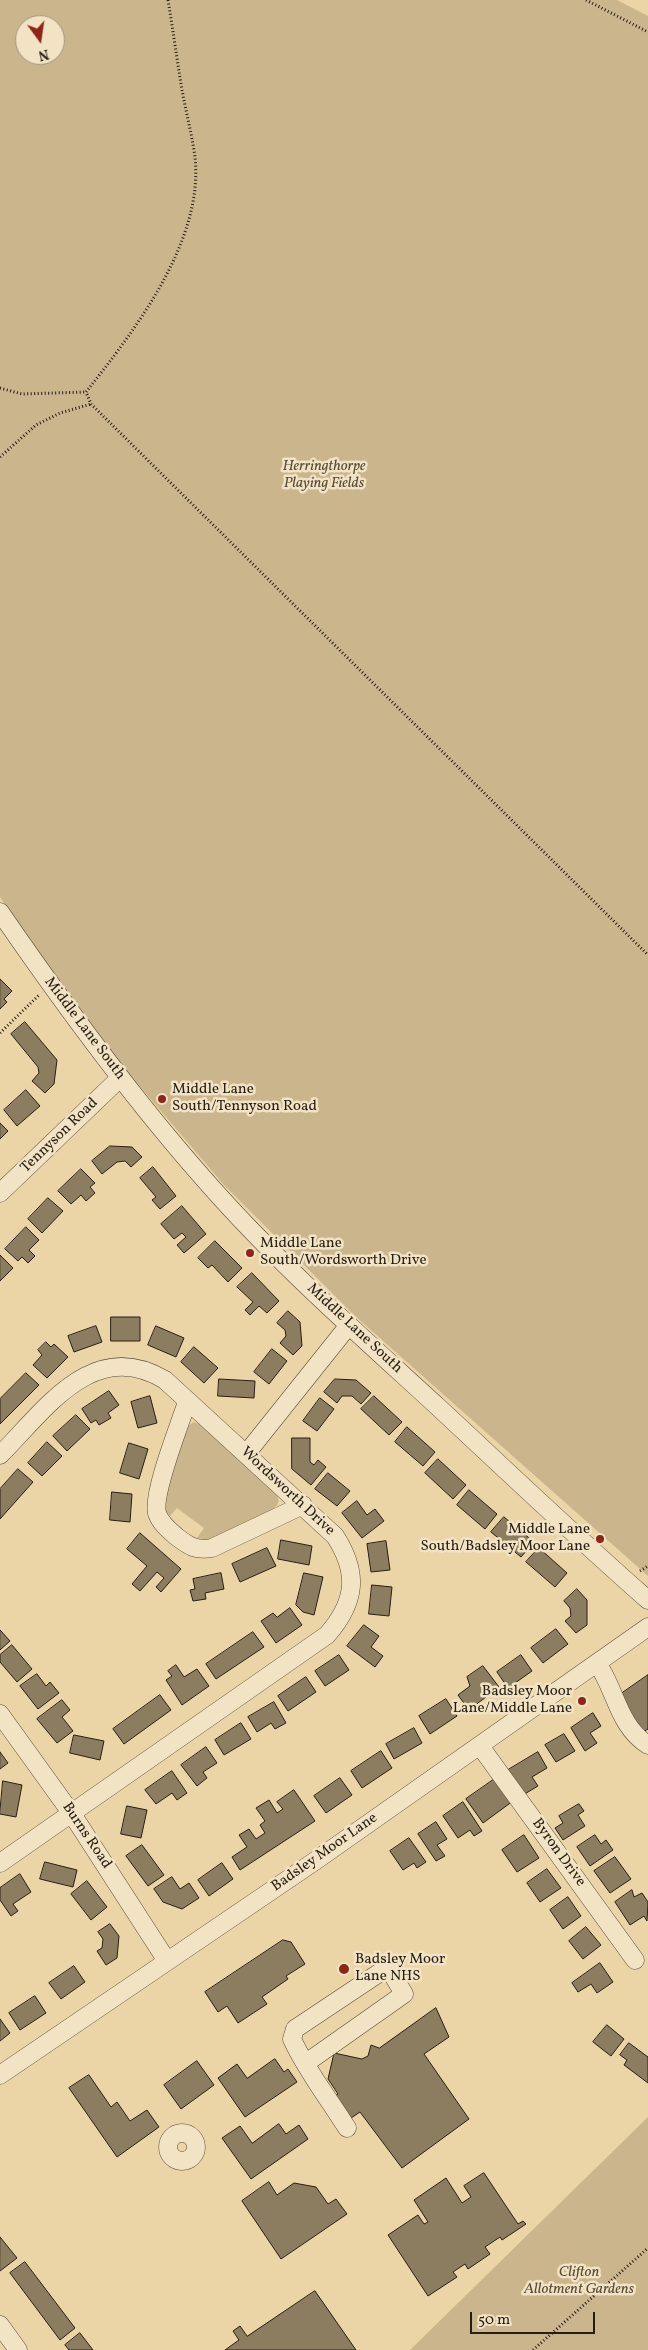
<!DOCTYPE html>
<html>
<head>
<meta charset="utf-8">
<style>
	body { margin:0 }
	#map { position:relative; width:648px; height:2350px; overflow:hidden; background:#ebd4a6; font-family:Vollkorn,serif }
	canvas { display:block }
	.north { position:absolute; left:15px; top:15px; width:50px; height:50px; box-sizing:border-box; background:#f2e3c5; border:1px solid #a1947e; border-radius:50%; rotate:166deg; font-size:14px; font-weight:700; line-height:20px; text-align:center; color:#271e14 }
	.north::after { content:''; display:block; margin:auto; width:18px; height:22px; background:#8f2418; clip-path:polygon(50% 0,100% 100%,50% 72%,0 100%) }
	.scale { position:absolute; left:470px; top:2312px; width:125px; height:22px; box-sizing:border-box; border:2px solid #271e14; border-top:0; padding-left:6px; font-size:15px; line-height:18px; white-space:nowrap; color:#271e14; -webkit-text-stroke:4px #f2e3c5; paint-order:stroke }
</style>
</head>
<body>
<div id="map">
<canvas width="648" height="2350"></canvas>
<div class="north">N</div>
<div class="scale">50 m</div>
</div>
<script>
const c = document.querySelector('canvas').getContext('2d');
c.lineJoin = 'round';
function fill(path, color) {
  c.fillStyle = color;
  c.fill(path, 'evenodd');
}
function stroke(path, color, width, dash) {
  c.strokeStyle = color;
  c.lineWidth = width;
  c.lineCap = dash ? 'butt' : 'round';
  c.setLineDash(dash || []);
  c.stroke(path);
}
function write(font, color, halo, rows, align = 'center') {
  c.font = font + ' Vollkorn,serif';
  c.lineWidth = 5;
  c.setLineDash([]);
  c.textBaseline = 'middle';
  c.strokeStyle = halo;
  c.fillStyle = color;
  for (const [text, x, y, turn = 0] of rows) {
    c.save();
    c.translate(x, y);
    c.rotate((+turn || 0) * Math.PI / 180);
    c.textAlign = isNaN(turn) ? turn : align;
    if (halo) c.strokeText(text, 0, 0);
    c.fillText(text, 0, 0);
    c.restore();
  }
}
const green = new Path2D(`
	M0 0H617L648 16V1576L355 1316 224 1185 114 1056 50 974 0 897ZM25 25H55V55H25Z
	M194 1422 203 1426 277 1495C280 1502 278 1505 272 1510L208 1540 197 1538 204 1528 177 1508 170 1516 165 1510 163 1501 184 1432 189 1425Z
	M648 2117V2350H410Z`);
const building = new Path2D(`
	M0 979 12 991 4 999 7 1002 0 1009Z
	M25 1022 57 1060 54 1084 45 1093 32 1081 39 1073 38 1067 11 1034Z
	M26 1090 40 1106 17 1126 4 1110Z
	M0 1123 8 1131 0 1139Z
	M110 1146 132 1147 142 1157 131 1167 125 1161 117 1162 102 1174 92 1161Z
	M153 1167 176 1196 160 1209 152 1200 156 1197 140 1178Z
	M81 1169 95 1183 90 1187 95 1193 86 1201 81 1195 71 1204 58 1191Z
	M48 1198 63 1211 42 1233 28 1219Z
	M182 1206 206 1234 184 1253 177 1245 186 1237 182 1233 174 1239 161 1224Z
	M26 1227 39 1240 29 1250 35 1256 28 1263 22 1257 18 1261 5 1249Z
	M215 1241 242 1268 228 1282 212 1265 208 1268 198 1258Z
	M0 1255 13 1268 0 1281Z
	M252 1273 279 1301 267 1313 259 1306 250 1315 245 1310 253 1302 237 1287Z
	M288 1311 300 1322 302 1346 293 1355 280 1343 286 1336 285 1330 277 1323Z
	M111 1317H140V1341H111Z
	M96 1326 102 1342 74 1352 68 1336Z
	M156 1326 184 1338 176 1357 148 1345Z
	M46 1342 51 1347 54 1344 68 1357 47 1378 33 1365 42 1355 38 1350Z
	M194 1347 218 1368 204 1383 181 1362Z
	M272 1349 287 1361 269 1384 254 1372Z
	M26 1373 39 1385 0 1424V1399Z
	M219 1379 255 1381 254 1398 218 1396Z
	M335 1379 356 1380 371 1393 361 1404 352 1396H342L337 1403 324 1392Z
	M109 1391 119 1405 108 1413 111 1418 99 1425 96 1420 91 1423 82 1409Z
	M150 1396 157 1423 138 1428 131 1402Z
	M374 1396 402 1422 389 1435 361 1409Z
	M320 1398 334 1409 317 1431 303 1421Z
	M76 1415 90 1429 67 1451 53 1436Z
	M407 1427 435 1452 423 1466 395 1442Z
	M292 1438H310V1462L314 1465 318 1460 326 1467 311 1485 292 1469Z
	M47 1442 62 1456 42 1476 28 1463Z
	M129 1443 148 1449 139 1479 120 1473Z
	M438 1459 466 1485 453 1499 425 1473Z
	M18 1469 33 1482 0 1519V1489Z
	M328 1473 350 1491 337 1506 315 1489Z
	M469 1490 497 1514 485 1529 457 1505Z
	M112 1492 132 1494 130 1522 110 1520Z
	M357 1501 367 1515 375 1509 384 1521 362 1538 342 1513Z
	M504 1517 534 1542 521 1557 491 1532Z
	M140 1533 181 1569 161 1592 156 1587 164 1578 157 1572 140 1591 132 1584 147 1566 127 1549Z
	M281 1540 312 1546 309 1565 278 1559Z
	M386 1541 390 1570 371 1572 367 1544Z
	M267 1548 276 1566 240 1582 232 1564Z
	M539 1548 567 1573 555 1587 526 1562Z
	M221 1573 224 1589 205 1593 206 1599 193 1601 190 1590 195 1589 193 1579Z
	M304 1573 323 1577 314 1615 303 1612 296 1605Z
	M372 1585 392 1587 389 1616 369 1614Z
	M577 1589 587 1600V1625L576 1633 565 1621 571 1616 570 1608 564 1601Z
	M290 1608 302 1625 276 1643 261 1621 273 1613 277 1617Z
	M364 1625 379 1636 371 1647 383 1656 375 1667 347 1646Z
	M556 1629 568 1644 543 1663 531 1648Z
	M0 1630 10 1641 0 1650Z
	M253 1632 264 1647 216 1679 206 1664Z
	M12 1645 32 1669 17 1682 0 1662V1655Z
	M339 1655 349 1670 325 1686 315 1671Z
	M521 1655 532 1671 508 1688 497 1672Z
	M176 1665 184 1677 197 1669 209 1686 182 1705 166 1680 172 1676 168 1671Z
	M483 1666 499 1687 469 1710 458 1695 470 1686 467 1677Z
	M37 1674 46 1686 50 1682 59 1693 38 1709 20 1686Z
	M648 1675V1729L643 1732 618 1696Z
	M306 1677 316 1692 288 1711 278 1696Z
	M160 1695 171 1710 124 1744 113 1729Z
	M446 1699 457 1716 430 1734 419 1716Z
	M62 1700 70 1710 62 1717 73 1731 57 1743 37 1719Z
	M274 1702 286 1723 275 1729 271 1723 257 1732 248 1717Z
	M593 1713 601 1726 590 1733 597 1743 585 1751 571 1728Z
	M241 1723 251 1739 224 1755 215 1740Z
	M414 1728 422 1743 394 1759 386 1744Z
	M564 1734 575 1751 556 1762 545 1745Z
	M74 1735 104 1741 100 1760 70 1753Z
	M206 1747 217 1763 203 1772 207 1778 197 1786 181 1765Z
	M381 1751 392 1768 362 1788 351 1771Z
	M0 1752 8 1763 0 1769Z
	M538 1752 547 1768 532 1777 538 1786 523 1795 508 1770Z
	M172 1771 187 1793 177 1800 172 1793 156 1804 145 1790Z
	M340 1778 352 1795 326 1813 314 1796Z
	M496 1778 513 1801 483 1823 466 1799Z
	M3 1781 22 1785 16 1817 0 1814Z
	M294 1790 315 1821 240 1870 232 1857 247 1847 239 1835 249 1829 256 1839 265 1833 260 1825 265 1821 256 1808 269 1800 277 1813 283 1809 277 1802Z
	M463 1802 482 1831 474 1836 470 1830 458 1838 443 1816Z
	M579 1804 584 1811 578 1815 585 1826 563 1840 555 1828 563 1823 559 1816Z
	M127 1806 147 1810 141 1838 121 1834Z
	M436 1822 447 1839 437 1845 445 1856 436 1861 418 1834Z
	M524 1835 539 1858 517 1872 502 1850Z
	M595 1835 601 1844 606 1840 613 1850 590 1866 577 1847Z
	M409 1838 426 1862 417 1868 414 1863 403 1870 390 1851Z
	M142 1845 164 1875 148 1886 126 1856Z
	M615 1857 631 1879 610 1893 594 1871Z
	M45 1862 77 1870 73 1887 40 1879Z
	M222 1863 233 1879 209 1896 198 1880Z
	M547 1869 561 1888 540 1902 527 1883Z
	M20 1874 31 1892 13 1904 18 1911 11 1916 0 1900V1888Z
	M172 1877 180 1889 189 1883 199 1898 182 1909 163 1902 154 1889Z
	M87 1881 107 1907 91 1920 71 1894Z
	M632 1890 634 1897 642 1893 648 1902 647 1921 644 1916 630 1925 615 1902Z
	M568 1897 581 1916 563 1929 550 1910Z
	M110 1924 119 1936 117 1958 106 1965 97 1951 102 1948 103 1939 98 1932Z
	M586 1927 601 1945 583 1959 569 1941Z
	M283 1940 291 1942 305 1964 286 1976 288 1979 262 1997 267 2004 238 2023 227 2006 218 2012 205 1992Z
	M600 1963 613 1982 597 1993 591 1984 578 1992 572 1983Z
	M74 1966 85 1982 61 1999 49 1983Z
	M35 1996 46 2013 20 2030 9 2013Z
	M436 2008 449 2037 424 2054 469 2119 402 2168 360 2112 348 2120 331 2098 338 2094 328 2079 334 2053 362 2059 368 2056 371 2045 379 2048Z
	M0 2019 10 2033 0 2041Z
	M607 2025 624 2039 611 2056 593 2042Z
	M629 2043 648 2057V2083L624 2065 627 2060 620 2055Z
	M275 2059 284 2072 288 2069 297 2082 245 2117 218 2078 237 2064 247 2078Z
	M197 2061 214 2085 181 2109 164 2085Z
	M89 2075 111 2107 117 2102 130 2121 147 2110 159 2127 117 2157 69 2088Z
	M279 2124 286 2134 299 2125 308 2139 251 2179 222 2138 240 2126 252 2143Z
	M484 2173 518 2224 523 2221 526 2224 502 2240 500 2237 485 2247 490 2254 468 2269 465 2264 453 2272 457 2277 428 2296 388 2235 418 2215 424 2224 428 2222 414 2200 446 2178 462 2203 471 2197 464 2186Z
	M269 2182 277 2195 294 2183 316 2187 328 2204 336 2199 347 2214 281 2259 242 2201Z
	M0 2237 17 2258 0 2271Z
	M25 2262 75 2328 60 2340 10 2273Z
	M315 2291 356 2350H225L239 2340 233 2331 240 2326 247 2336Z
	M80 2333 93 2350H69L65 2345Z`);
const path = new Path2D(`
	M168 0C173 30 177 60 182 90 186 112 192 135 195 157 204 241 135 330 86 392L91 404 648 955
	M586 0 648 32
	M0 388 22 394 86 392
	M0 457 36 425 60 413 91 404
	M0 1033 39 995
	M640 1571 648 1566
	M533 2350 648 2248`);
const minor = new Path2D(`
	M0 912C68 1011 140 1109 221 1198 288 1272 364 1339 437 1406 507 1471 576 1537 648 1600
	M0 1193 120 1078
	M187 1402C180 1424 152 1493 157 1513 160 1523 170 1531 177 1537 189 1546 196 1551 212 1548L303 1505
	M246 1454 349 1325
	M0 1455C46 1409 93 1337 165 1380L335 1536C359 1573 356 1602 327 1635L0 1863
	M597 1663C616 1690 618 1726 648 1745
	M0 1714 72 1814 167 1961
	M480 1746 635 1960
	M306 2063 404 1994 388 1967 295 2029 292 2039C306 2070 329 2099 347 2128
	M0 2075 315 1861 648 1627
	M168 2147a14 14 0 1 1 28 0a14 14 0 1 1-28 0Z
	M0 2325 18 2350`);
const markers = [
	[162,1099,5,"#8f2418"],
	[250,1253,5,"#8f2418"],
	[600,1539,5,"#8f2418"],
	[582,1701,5,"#8f2418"],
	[344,1969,6,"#8f2418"]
];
const parkNames = [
	["Herringthorpe",324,467],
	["Playing Fields",324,484],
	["Clifton",579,2273],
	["Allotment Gardens",579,2290]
];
const streetNames = [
	["Middle Lane South",84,1029,53],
	["Tennyson Road",60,1136,-44],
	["Middle Lane South",354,1329,43],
	["Wordsworth Drive",287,1492,43],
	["Burns Road",86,1836,56],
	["Badsley Moor Lane",325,1853,-35],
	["Byron Drive",558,1853,54]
];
const poiNames = [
	["Middle Lane",172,1090],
	["South/Tennyson Road",172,1107],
	["Middle Lane",260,1244],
	["South/Wordsworth Drive",260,1261],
	["Middle Lane",590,1530,"right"],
	["South/Badsley Moor Lane",590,1547,"right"],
	["Badsley Moor",572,1692,"right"],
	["Lane/Middle Lane",572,1709,"right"],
	["Badsley Moor",355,1960],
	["Lane NHS",355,1977]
];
fill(green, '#cab58d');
fill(building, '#8d7d60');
stroke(building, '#271e14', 1);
stroke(minor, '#584c38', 19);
stroke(path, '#271e14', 3, [1, 2.5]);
stroke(minor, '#f2e3c5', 18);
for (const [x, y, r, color] of markers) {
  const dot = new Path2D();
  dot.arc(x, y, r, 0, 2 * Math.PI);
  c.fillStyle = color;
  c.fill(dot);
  stroke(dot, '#f2e3c5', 2);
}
write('italic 15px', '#584b38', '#f2e3c5', parkNames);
write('15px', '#271e14', '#f2e3c5', streetNames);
write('15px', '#271e14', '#f2e3c5', poiNames, 'left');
</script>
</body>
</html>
